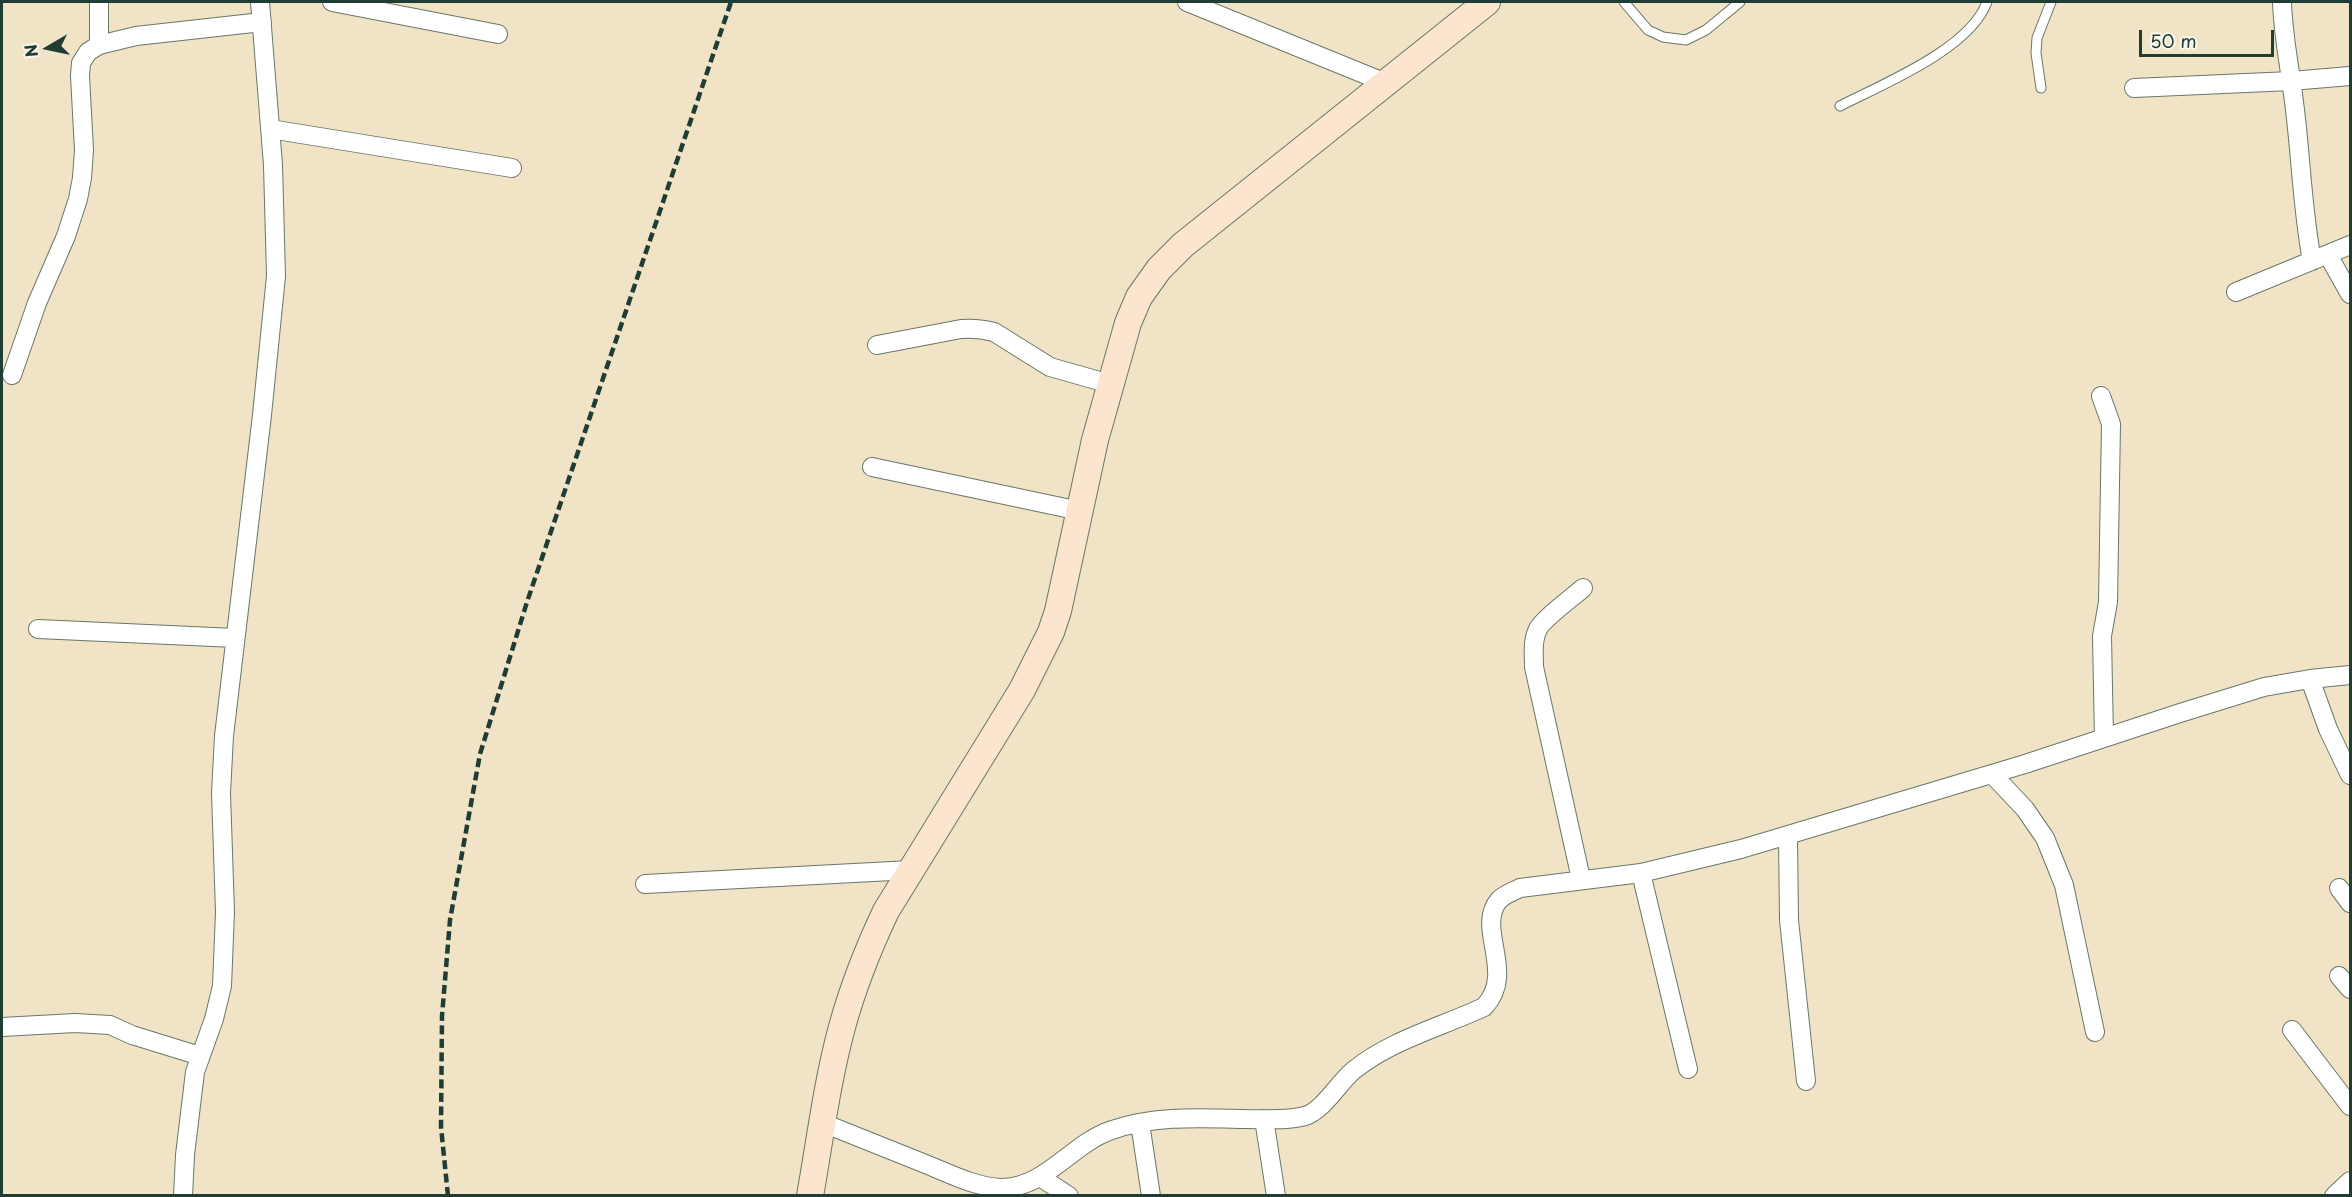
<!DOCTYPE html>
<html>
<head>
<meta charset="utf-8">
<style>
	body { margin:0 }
	#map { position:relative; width:2352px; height:1197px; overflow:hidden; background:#f1e3c6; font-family:"Playpen Sans",sans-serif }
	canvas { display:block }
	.frame { position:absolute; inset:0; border:3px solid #1f3d34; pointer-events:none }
	.north { position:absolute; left:18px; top:18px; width:60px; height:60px; -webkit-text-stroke:4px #fbf7ec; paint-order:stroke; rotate:261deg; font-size:16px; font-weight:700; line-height:24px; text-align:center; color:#1f3d34 }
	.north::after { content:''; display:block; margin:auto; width:21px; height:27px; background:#1f3d34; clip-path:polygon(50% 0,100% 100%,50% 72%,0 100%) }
	.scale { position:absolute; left:2139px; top:30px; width:135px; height:27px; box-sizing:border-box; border:3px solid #1f3d34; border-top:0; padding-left:8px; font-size:18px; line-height:21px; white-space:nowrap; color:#1f3d34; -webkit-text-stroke:4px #fbf7ec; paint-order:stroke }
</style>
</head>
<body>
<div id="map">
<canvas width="2352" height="1197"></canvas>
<div class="frame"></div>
<div class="north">N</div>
<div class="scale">50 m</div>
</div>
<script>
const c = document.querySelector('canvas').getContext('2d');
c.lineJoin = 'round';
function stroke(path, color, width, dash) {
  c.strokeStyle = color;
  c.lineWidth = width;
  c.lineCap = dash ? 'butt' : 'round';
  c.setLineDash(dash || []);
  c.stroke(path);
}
const lane = new Path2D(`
	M1624 2 1648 30 1663 37 1686 40 1706 30 1740 2
	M2041 88 2036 53 2037 38 2051 2
	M1840 106C1883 84 1970 49 1987 2`);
const street = new Path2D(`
	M99 2V45
	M332 2 498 34
	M1187 2 1386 83
	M2282 2C2283 36 2290 68 2294 102 2301 155 2302 208 2312 261
	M2134 88 2291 81 2350 76
	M270 129 512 168
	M2328 255 2350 294
	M2236 292 2350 245
	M877 345 961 329C973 328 983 329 994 332L1050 367 1110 384
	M12 375 37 303 66 236 78 199 82 178 84 150 80 76 81 63 88 52 99 45 136 36 262 22
	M2101 396 2111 424 2108 602 2102 636 2104 738
	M872 467 1080 511
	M38 629 235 638
	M2310 679 2328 729 2350 775
	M1992 774 2025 809 2045 838 2064 885 2095 1032
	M1788 836 1789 920 1806 1081
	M1641 873 1688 1069
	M1581 879 1534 667C1534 654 1532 641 1538 629 1543 619 1573 597 1583 588
	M645 884 911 870
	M2339 888 2350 903
	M2339 976 2350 989
	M2 1027 75 1023 110 1025 132 1035 200 1056
	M2292 1030 2350 1106
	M1264 1119 1276 1196
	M823 1123C858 1137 893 1151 928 1165 950 1174 976 1187 1001 1188 1046 1188 1072 1143 1112 1130 1155 1115 1201 1118 1246 1119 1265 1119 1287 1121 1305 1116 1323 1111 1339 1082 1354 1070 1391 1040 1441 1027 1484 1007 1517 973 1475 928 1499 900 1505 894 1512 892 1520 888L1641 873 1741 849 2025 764 2180 713 2264 687 2310 679 2350 675
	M1140 1123 1151 1196
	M1040 1177 1069 1196
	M183 1196 185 1155 195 1072 214 1019 222 986 225 912 221 793 224 736 262 415 276 276 273 165 260 2
	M2334 1196 2350 1181`);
const secondary = new Path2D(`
	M810 1196C820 1140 827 1082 842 1027 853 987 868 949 886 911L1022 690 1051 632 1058 611 1095 440 1128 323 1139 297 1159 269 1183 245 1487 2`);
const rail = new Path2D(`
	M448 1196 441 1127 442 1016 450 920 480 754 527 602 731 2`);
stroke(lane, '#687767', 11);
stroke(street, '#687767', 20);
stroke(secondary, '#687767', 28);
stroke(lane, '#fff', 9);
stroke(street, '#fff', 18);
stroke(secondary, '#fce5cf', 26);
stroke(rail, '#1f3d34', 4.5, [9, 4.5]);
</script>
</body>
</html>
